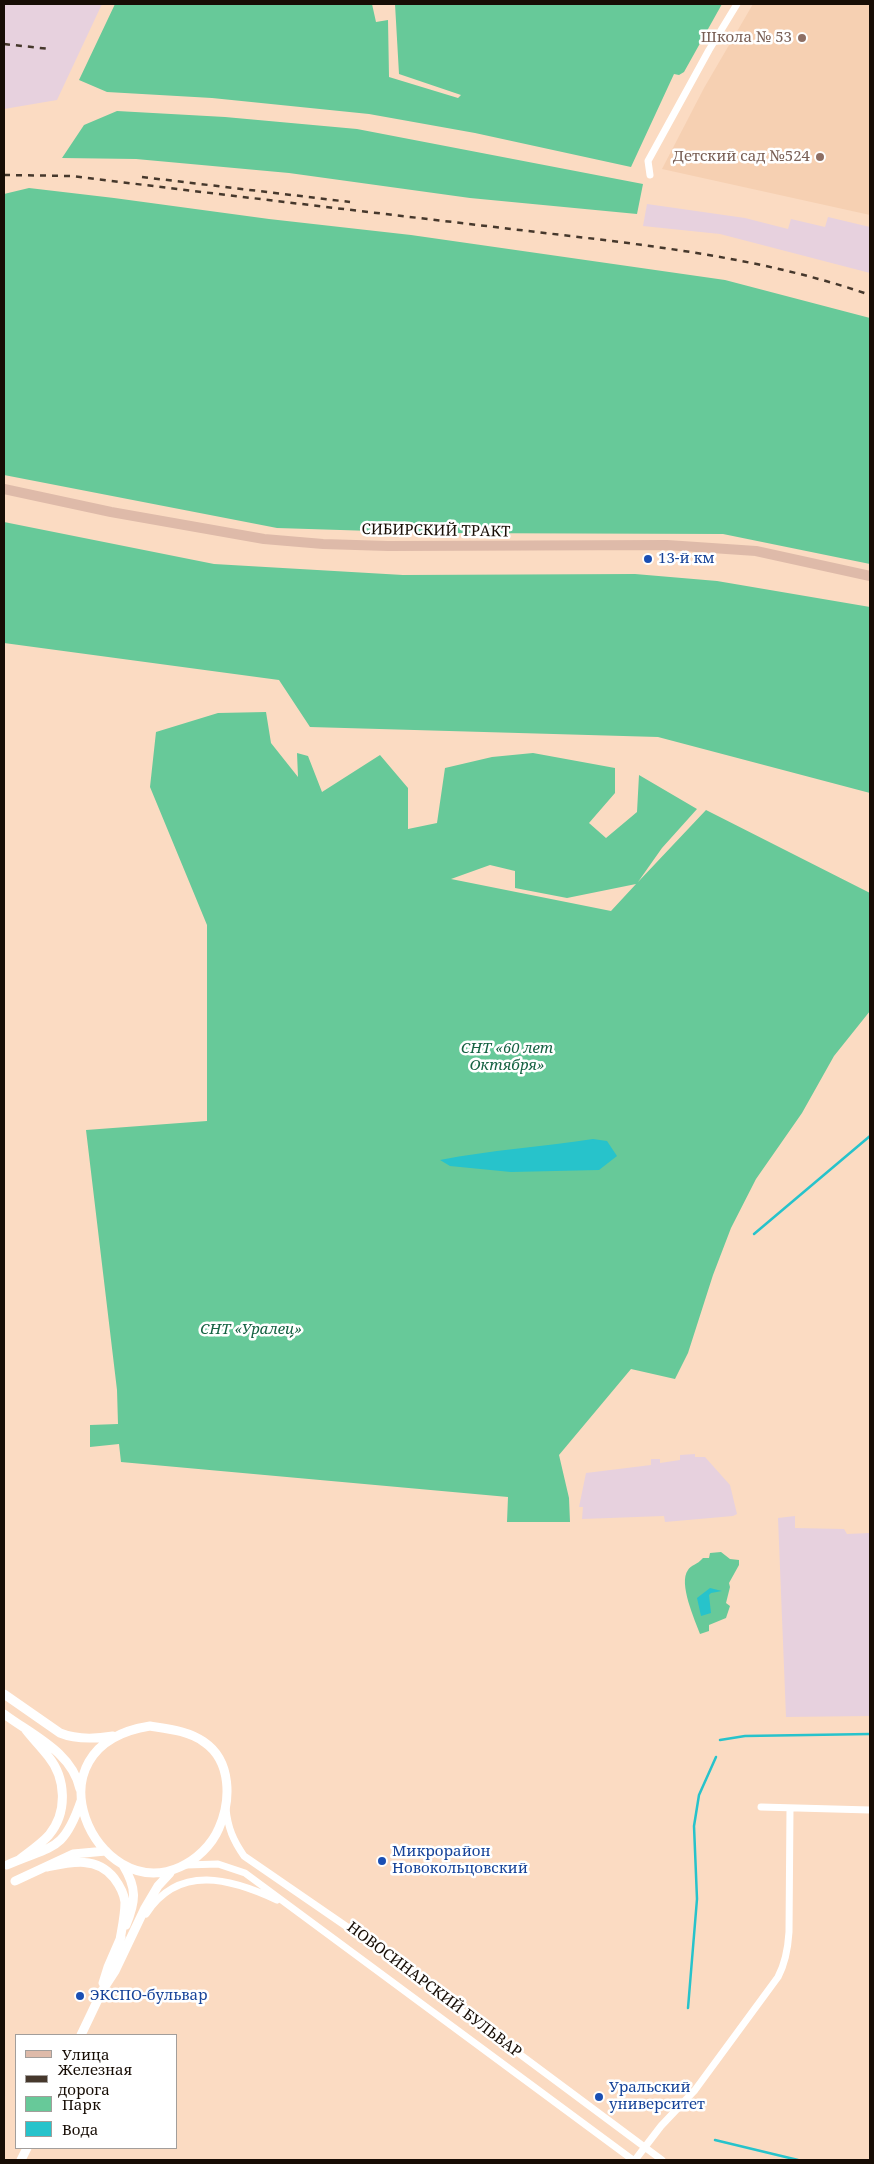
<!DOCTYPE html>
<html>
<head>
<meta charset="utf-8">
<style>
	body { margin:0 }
	#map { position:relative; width:874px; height:2164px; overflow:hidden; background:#fbdbc2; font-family:"Noto Serif",serif }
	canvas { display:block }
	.frame { position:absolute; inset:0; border:5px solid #170d05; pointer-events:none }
	.legend { position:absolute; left:15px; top:2034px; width:162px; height:115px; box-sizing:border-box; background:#fff; border:1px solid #a29e9b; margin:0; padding:6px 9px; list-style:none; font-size:15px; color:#170d05 }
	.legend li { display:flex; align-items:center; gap:10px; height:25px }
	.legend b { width:25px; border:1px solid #a29e9b }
</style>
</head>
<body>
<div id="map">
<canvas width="874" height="2164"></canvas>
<div class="frame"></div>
<ul class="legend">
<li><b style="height:6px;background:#debaa9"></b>Улица</li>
<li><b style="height:6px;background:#46382c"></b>Железная дорога</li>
<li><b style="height:14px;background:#67c999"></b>Парк</li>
<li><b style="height:14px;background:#27c3cb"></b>Вода</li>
</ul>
</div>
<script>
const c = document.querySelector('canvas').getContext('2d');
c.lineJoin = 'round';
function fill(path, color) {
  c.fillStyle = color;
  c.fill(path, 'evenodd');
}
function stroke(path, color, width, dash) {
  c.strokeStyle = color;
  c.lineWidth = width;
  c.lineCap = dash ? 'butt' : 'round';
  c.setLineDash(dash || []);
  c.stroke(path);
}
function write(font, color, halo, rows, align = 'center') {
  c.font = font + ' "Noto Serif",serif';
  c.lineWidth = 5;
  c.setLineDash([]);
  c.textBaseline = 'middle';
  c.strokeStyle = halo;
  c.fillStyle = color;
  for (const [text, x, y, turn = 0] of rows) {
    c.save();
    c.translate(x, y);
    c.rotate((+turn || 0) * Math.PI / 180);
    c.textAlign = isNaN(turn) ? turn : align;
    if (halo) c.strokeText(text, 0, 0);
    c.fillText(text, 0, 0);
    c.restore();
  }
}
const built = new Path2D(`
	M753 4H870V215L662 169 704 88Z`);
const industrial = new Path2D(`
	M4 4H102L57 100 4 109Z
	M647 204 745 218 788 229 791 219 825 227 828 217 870 227V273L720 234 643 226Z
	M695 1454V1457H705L730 1485 737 1514 733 1516 665 1522 664 1516 582 1519 583 1507H579L586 1473 651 1465V1459H660V1463L680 1460V1455Z
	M795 1516V1528L844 1529 847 1534 870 1533V1716L786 1717 778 1518Z`);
const green = new Path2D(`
	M115 4H372L376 22 388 20 389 77 458 98 461 95 399 74 395 4H722L684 72 679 75 674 74 631 167 475 133 369 114 212 98 107 92 79 80Z
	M117 111 225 117 357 129 643 184 637 214 470 198 289 173 136 159 62 158 84 125Z
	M29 188 114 198 269 219 411 235 725 280 870 318V564L723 534 436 533 277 528 4 475V194Z
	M4 522 214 564 403 575 635 574 717 581 870 607V793L658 737 310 727 279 680 4 643Z
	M266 712 271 743 298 777 297 753 308 756 322 792 380 755 408 788V829L437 823 445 768 492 757 533 753 615 768V793L589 823 606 838 637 812 639 775 697 809 662 848 638 882 706 810 870 893V1011L834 1056 802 1113 756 1179 731 1228 713 1275 688 1353 675 1379 631 1369 559 1455 569 1498 570 1522H507L508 1497 121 1462 119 1444 90 1447V1425L118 1424 117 1390 86 1130 207 1121V925L150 787 156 732 218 713ZM490 865 515 871V888L567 898 636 884 611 911 451 879Z
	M721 1552 730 1559 739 1560V1565L729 1583 730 1587 726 1603 730 1606 726 1618 709 1625V1631L700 1634C695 1620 678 1583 688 1570 691 1565 697 1565 703 1558H709L710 1553Z`);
const water = new Path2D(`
	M593 1139 607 1141 617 1156 599 1170 511 1172 450 1166 440 1160C490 1150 542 1147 593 1139Z
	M710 1588 722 1591 711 1593 709 1595 711 1613 701 1616 697 1598Z`);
const stream = new Path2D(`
	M754 1234 870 1136
	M720 1740 745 1736 870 1734
	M688 2008 697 1899 694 1826 699 1795 716 1757
	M715 2140 798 2160`);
const minor = new Path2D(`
	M650 175 648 161 709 50 737 4
	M761 1807 870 1810
	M226 1809C228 1828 233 1840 244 1856L369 1942 662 2160
	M186 1865 218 1864 245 1873 633 2160
	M146 1914C179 1863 232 1879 277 1900
	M635 2160 661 2126 695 2090 778 1977C786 1962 788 1948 789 1932L790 1808`);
const tertiary = new Path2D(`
	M4 1694 60 1733C77 1740 95 1739 113 1736
	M4 1714C32 1735 72 1752 80 1789
	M150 1726C169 1729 189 1731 204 1742 232 1761 231 1801 219 1828 212 1845 196 1860 180 1867 96 1905 22 1746 150 1726Z
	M20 1859C29 1852 41 1844 49 1835 68 1812 66 1778 48 1756 41 1747 33 1739 26 1730
	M7 1865C52 1845 63 1853 81 1801
	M123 1865C137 1888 136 1901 126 1925
	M47 1867C71 1862 97 1856 114 1878 120 1886 124 1893 125 1902 125 1915 122 1928 120 1940
	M15 1881 73 1854 106 1851
	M103 1983 108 1967 121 1937
	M81 2035 102 1991 115 1971 145 1908 158 1886 170 1873
	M21 2160 27 2148`);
const secondary = new Path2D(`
	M4 489 111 512 264 539 323 544 388 546 667 545 756 551 870 576`);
const rail = new Path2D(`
	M4 44 50 49
	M4 175 72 176C216 194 360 211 503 228 626 243 753 254 870 295
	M142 177 350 202`);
const markers = [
	[802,38,5,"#8d6e63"],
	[820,157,5,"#8d6e63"],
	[648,559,5,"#1a4fb4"],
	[382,1861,5,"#1a4fb4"],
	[80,1996,5,"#1a4fb4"],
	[599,2097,5,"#1a4fb4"]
];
const educationNames = [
	["Школа № 53",792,38],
	["Детский сад №524",810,157]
];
const streetNames = [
	["СИБИРСКИЙ ТРАКТ",436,531,1],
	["НОВОСИНАРСКИЙ БУЛЬВАР",434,1990,37]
];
const transitNames = [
	["13-й км",658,559],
	["Микрорайон",392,1852],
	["Новокольцовский",392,1869],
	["ЭКСПО-бульвар",90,1996],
	["Уральский",609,2088],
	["университет",609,2105]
];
const parkNames = [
	["СНТ «60 лет",507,1049],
	["Октября»",507,1066],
	["СНТ «Уралец»",251,1330]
];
fill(built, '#f6d0b2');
fill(industrial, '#e7d1de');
fill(green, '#67c999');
fill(water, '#27c3cb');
stroke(stream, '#27c3cb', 2.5);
stroke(minor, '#fff', 7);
stroke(tertiary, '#fff', 9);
stroke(secondary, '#debaa9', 10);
stroke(rail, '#46382c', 2.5, [6, 6]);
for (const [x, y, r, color] of markers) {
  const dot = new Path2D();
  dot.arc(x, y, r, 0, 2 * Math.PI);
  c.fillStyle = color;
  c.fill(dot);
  stroke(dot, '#fff', 2);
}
write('15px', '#785e54', '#fff', educationNames, 'right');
write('15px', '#170d05', '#fff', streetNames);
write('15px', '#164399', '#fff', transitNames, 'left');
write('italic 15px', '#156242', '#fff', parkNames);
</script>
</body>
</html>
